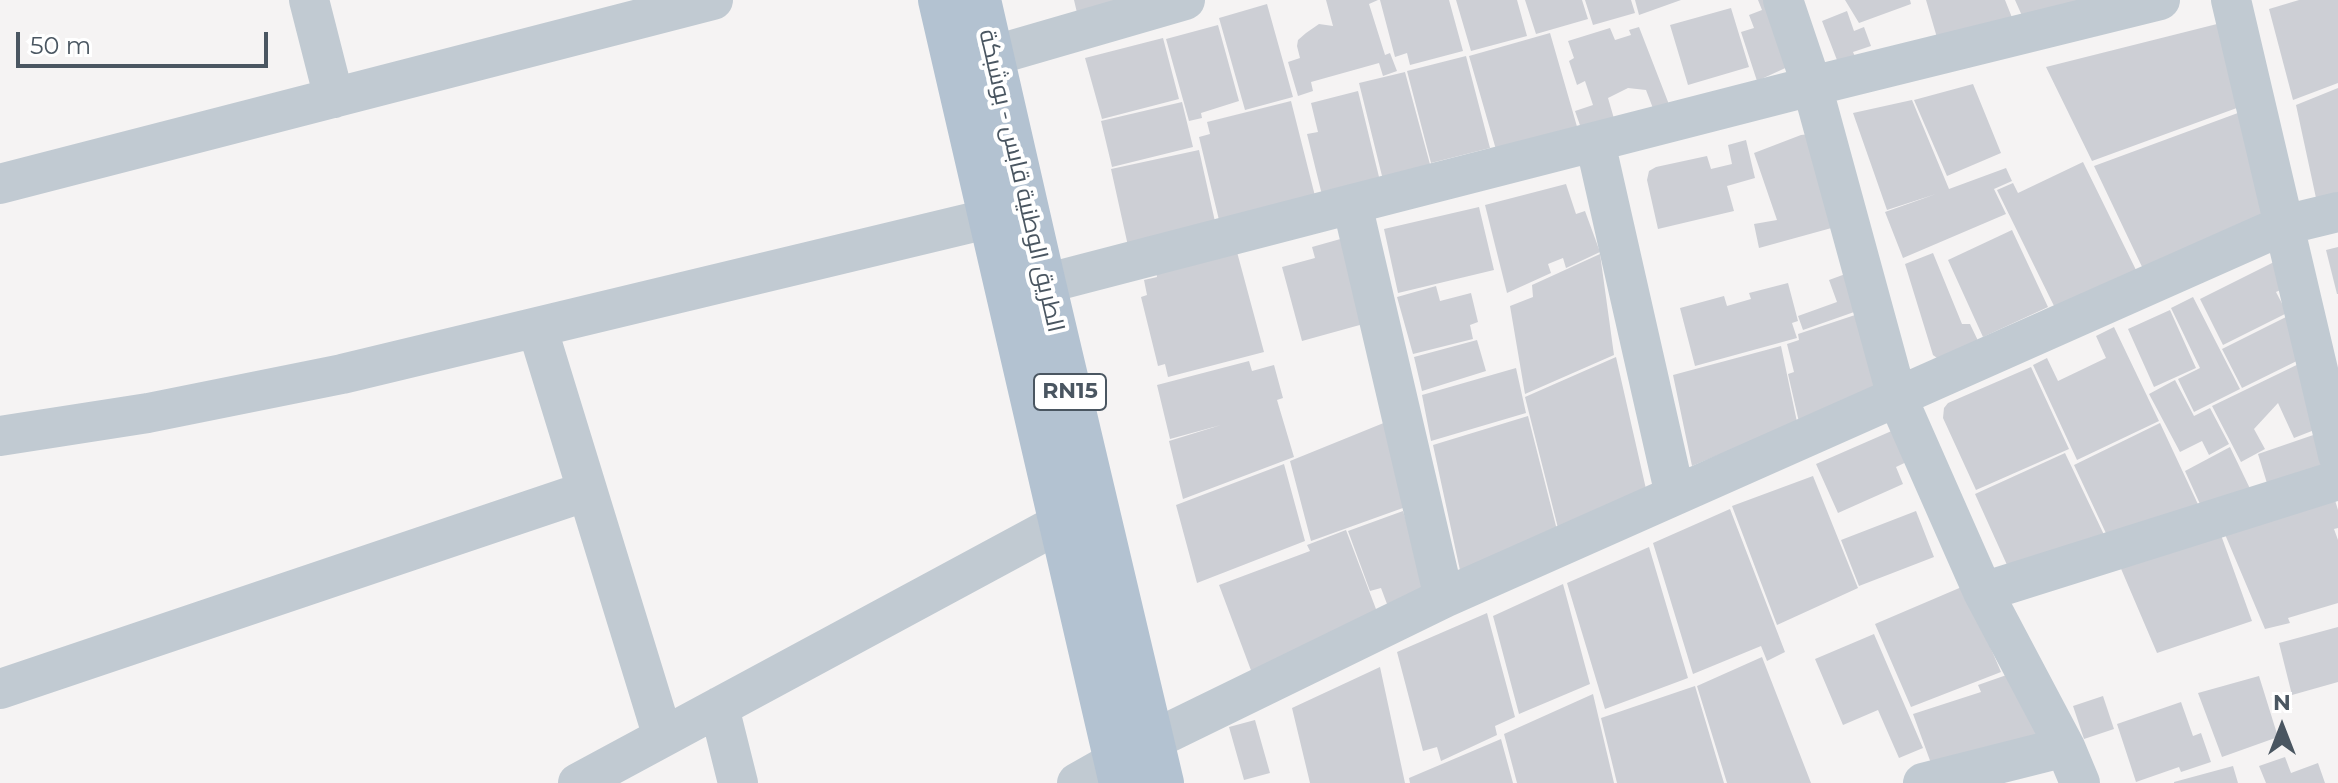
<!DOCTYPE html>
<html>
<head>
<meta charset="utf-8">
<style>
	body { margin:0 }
	#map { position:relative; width:2338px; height:783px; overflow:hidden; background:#f5f3f3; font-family:Montserrat,sans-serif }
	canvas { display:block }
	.north { position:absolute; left:2242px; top:687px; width:80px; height:80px; -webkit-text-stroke:6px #fff; paint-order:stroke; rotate:0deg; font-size:22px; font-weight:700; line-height:32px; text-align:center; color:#4a5661 }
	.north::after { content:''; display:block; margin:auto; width:28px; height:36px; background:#4a5661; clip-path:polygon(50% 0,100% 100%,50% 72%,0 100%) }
	.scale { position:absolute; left:16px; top:32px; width:252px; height:36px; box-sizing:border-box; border:4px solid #4a5661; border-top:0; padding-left:10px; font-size:24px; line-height:28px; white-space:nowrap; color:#4a5661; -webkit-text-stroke:6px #fff; paint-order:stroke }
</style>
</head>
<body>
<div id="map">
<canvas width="2338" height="783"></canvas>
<div class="north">N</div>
<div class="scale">50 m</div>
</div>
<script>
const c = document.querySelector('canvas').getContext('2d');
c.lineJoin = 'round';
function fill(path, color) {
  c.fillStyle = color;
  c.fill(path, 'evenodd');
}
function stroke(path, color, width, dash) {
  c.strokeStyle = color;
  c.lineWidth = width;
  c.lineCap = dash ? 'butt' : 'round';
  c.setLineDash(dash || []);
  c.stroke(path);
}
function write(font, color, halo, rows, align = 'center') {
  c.font = font + ' Montserrat,Cairo,sans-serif';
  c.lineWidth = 8;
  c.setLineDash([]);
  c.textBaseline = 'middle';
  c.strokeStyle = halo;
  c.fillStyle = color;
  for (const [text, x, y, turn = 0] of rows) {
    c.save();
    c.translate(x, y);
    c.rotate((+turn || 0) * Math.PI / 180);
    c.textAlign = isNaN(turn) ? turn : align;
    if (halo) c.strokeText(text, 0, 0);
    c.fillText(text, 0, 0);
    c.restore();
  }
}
const building = new Path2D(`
	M1074 0H1136L1078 17Z
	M1326 0H1378L1369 4 1385 55 1390 53 1397 71 1383 76 1379 63 1311 82 1313 91 1298 96 1288 62 1300 58 1297 46 1298 40 1306 33 1319 24 1333 26Z
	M1380 0H1449L1463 51 1410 65 1407 53 1395 57Z
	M1456 0H1517L1527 36 1471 51Z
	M1525 0H1582L1588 19 1536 34Z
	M1585 0H1631L1635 13 1593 25Z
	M1635 0H1681L1639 15Z
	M1758 0H1780L1805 59 1757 81 1741 32 1754 28 1749 15 1762 10Z
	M1845 0H1910L1911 4 1859 23Z
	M1926 0H2005L2013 20 1938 41Z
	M2015 0H2087L2023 18Z
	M2299 0H2338V83L2293 100 2269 9Z
	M1267 4 1293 97 1245 110 1219 18Z
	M1731 8 1749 67 1688 85 1670 25Z
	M1847 11 1854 31 1864 27 1871 46 1853 52 1857 61 1840 68 1822 21Z
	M2225 22 2245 105 2092 161 2046 67Z
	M1218 25 1239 101 1201 113 1202 118 1189 121 1166 39Z
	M1639 27 1670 107 1654 111 1646 90 1628 88 1608 98 1615 122 1582 131 1575 111 1593 105 1585 81 1577 85 1569 61 1574 58 1568 41 1610 28 1615 40 1631 35 1629 30Z
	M1550 33 1578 130 1497 153 1469 56Z
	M1163 38 1179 99 1102 119 1085 58Z
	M1466 56 1490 148 1431 163 1407 71Z
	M1405 72 1431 168 1383 180 1359 83Z
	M1973 84 2001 153 1947 176 1914 100Z
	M2338 88V193L2316 198 2296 105Z
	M1358 91 1380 181 1322 195 1307 134 1318 132 1311 103Z
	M1912 100 1949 189 2006 168 2012 181 1994 189 2006 214 1903 258 1885 212 1936 194 1887 210 1853 113Z
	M1291 101 1315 196 1219 220 1199 137 1210 134 1207 122Z
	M1182 102 1193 147 1112 167 1101 121Z
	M2246 110 2277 215 2144 271 2094 166Z
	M1810 134 1846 224 1759 248 1754 224 1777 220 1754 153 1801 135Z
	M1746 140 1755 178 1727 186 1734 211 1658 229 1647 180 1649 171 1656 167 1707 156 1711 169 1732 164 1728 145Z
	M1199 150 1216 226 1128 246 1111 169Z
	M2083 162 2136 270 2056 310 1997 190 2013 183 2018 193Z
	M1566 184 1576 214 1585 211 1600 252 1566 268 1563 258 1548 264 1551 273 1507 293 1485 205Z
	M1479 207 1494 270 1398 293 1384 229Z
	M2012 230 2048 307 1983 337 1948 260Z
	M1344 238 1367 323 1302 341 1282 267 1315 258 1312 247Z
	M2338 247V294H2337L2326 250Z
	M1237 252 1264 352 1168 377 1165 364 1158 366 1141 297 1147 295 1144 280 1157 277 1156 271Z
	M1933 253 1962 324H1970L1981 347 1941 361 1933 355 1905 264Z
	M1600 254 1614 355 1525 394 1510 306 1533 297 1532 285Z
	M2276 261 2289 286 2276 292 2287 313 2223 345 2200 299Z
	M1859 269 1857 311 1803 330 1798 316 1837 302 1829 280Z
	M1788 283 1798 321 1792 323 1797 338 1695 366 1680 308 1724 296 1727 306 1751 299 1749 293Z
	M1436 286 1440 301 1471 293 1478 322 1470 325 1473 339 1413 354 1397 297Z
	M2193 297 2240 389 2194 412 2178 379 2200 368 2171 308Z
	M2170 310 2196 368 2154 387 2128 329Z
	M1867 311 1892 388 1799 422 1788 374 1794 372 1787 344 1799 340 1798 334Z
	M2298 311 2311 354 2242 388 2222 349Z
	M2114 327 2159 421 2077 460 2033 365 2047 358 2058 381 2106 358 2096 336Z
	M1477 340 1486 371 1422 391 1414 357Z
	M1781 346 1797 422 1692 466 1673 375Z
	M1616 357 1646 489 1558 528 1525 397Z
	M2311 358 2322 427 2294 438 2278 403 2254 429 2265 449 2241 462 2212 406Z
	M1249 361 1252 371 1274 365 1283 398 1277 400 1294 457 1183 499 1169 441 1221 425 1170 439 1157 385Z
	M2031 367 2069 449 1976 490 1943 418 1944 408 1948 403Z
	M1516 368 1526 413 1431 441 1422 395Z
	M2175 380 2194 416 2210 408 2229 444 2209 455 2202 441 2180 452 2149 394Z
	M1528 416 1557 530 1461 575 1433 445Z
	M1391 420 1414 504 1311 541 1290 461Z
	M2160 423 2203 515 2111 544 2074 465Z
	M1903 426 1917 457 1896 467 1903 484 1838 513 1816 464Z
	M2322 432 2330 472 2270 493 2258 454Z
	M2230 447 2255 499 2205 515 2185 471Z
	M2065 453 2107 541 2012 576 1975 494Z
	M1284 464 1305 541 1197 583 1176 505Z
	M1813 476 1858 588 1777 625 1732 506Z
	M2334 497 2338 510V528L2334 529 2338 540V603L2288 618 2290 623 2265 629 2224 532Z
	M1730 509 1785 652 1767 661 1761 646 1693 674 1653 543Z
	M1403 511 1431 596 1390 612 1381 588 1370 591 1348 531Z
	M1916 511 1934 557 1859 586 1841 540Z
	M1346 530 1379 617 1252 673 1219 585 1310 551 1307 545Z
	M2221 535 2252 621 2157 653 2119 564Z
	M1649 547 1688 678 1605 709 1567 583Z
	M1563 584 1590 684 1519 714 1493 616Z
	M1964 586 2001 672 1911 707 1875 624Z
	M1487 613 1515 717 1495 726 1497 735 1441 761 1437 747 1423 751 1397 652Z
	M2338 627V682L2292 695 2279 643Z
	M1874 634 1923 748 1899 758 1878 710 1843 725 1815 659Z
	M1762 657 1811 783H1727L1697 686Z
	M1380 667 1405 783H1310L1292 708Z
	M2018 671 2043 737 1932 766 1913 714 1981 692 1978 685Z
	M2259 676 2278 737 2222 757 2198 693Z
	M1695 686 1724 783H1617L1601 718Z
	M1593 694 1614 783H1517L1504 734Z
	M2103 696 2114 729 2084 739 2073 706Z
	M2181 702 2193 736 2201 733 2211 762 2181 772 2179 767 2136 782 2117 724Z
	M1255 720 1270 773 1244 780 1229 727Z
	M1501 739 1513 783H1410L1409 778Z
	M2285 757 2291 773 2318 763 2325 783H2266L2259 766Z
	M2233 766 2238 783H2174V782Z`);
const minor = new Path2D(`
	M309 0 334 98
	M2231 0 2338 455
	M992 56 1185 0
	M1595 142 1675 495
	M0 184 713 0
	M1044 284 1352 204
	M537 327 663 737
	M0 436 148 413 342 374 991 218
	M1983 592 2338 480
	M1444 598 2284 225 2338 212
	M0 689 587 491
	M719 707 738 783
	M578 783 1062 522
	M1077 783 1153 740 1444 598 1352 204 1812 86 1783 0
	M1923 783 2065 747
	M2080 783 2065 747 1983 592 1897 397 1812 86 2160 0`);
const primary = new Path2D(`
	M940 0 1121 783
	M979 0 1044 284 1162 783`);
const shields = [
	[1070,392,72]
];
const shieldNames = [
	["RN15",1070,392]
];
const streetNames = [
	["الطريق الوطنية قابس - بوشبكة",1021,181,77]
];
fill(building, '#cdcfd5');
stroke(minor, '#c1cad2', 40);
stroke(primary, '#b3c2d1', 44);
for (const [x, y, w] of shields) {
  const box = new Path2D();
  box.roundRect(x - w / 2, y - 18, w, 36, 6);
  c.fillStyle = '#fff';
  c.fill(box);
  stroke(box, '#4a5661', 2);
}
write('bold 22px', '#4a5661', null, shieldNames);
write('24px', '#4a5661', '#fff', streetNames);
</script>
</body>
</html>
